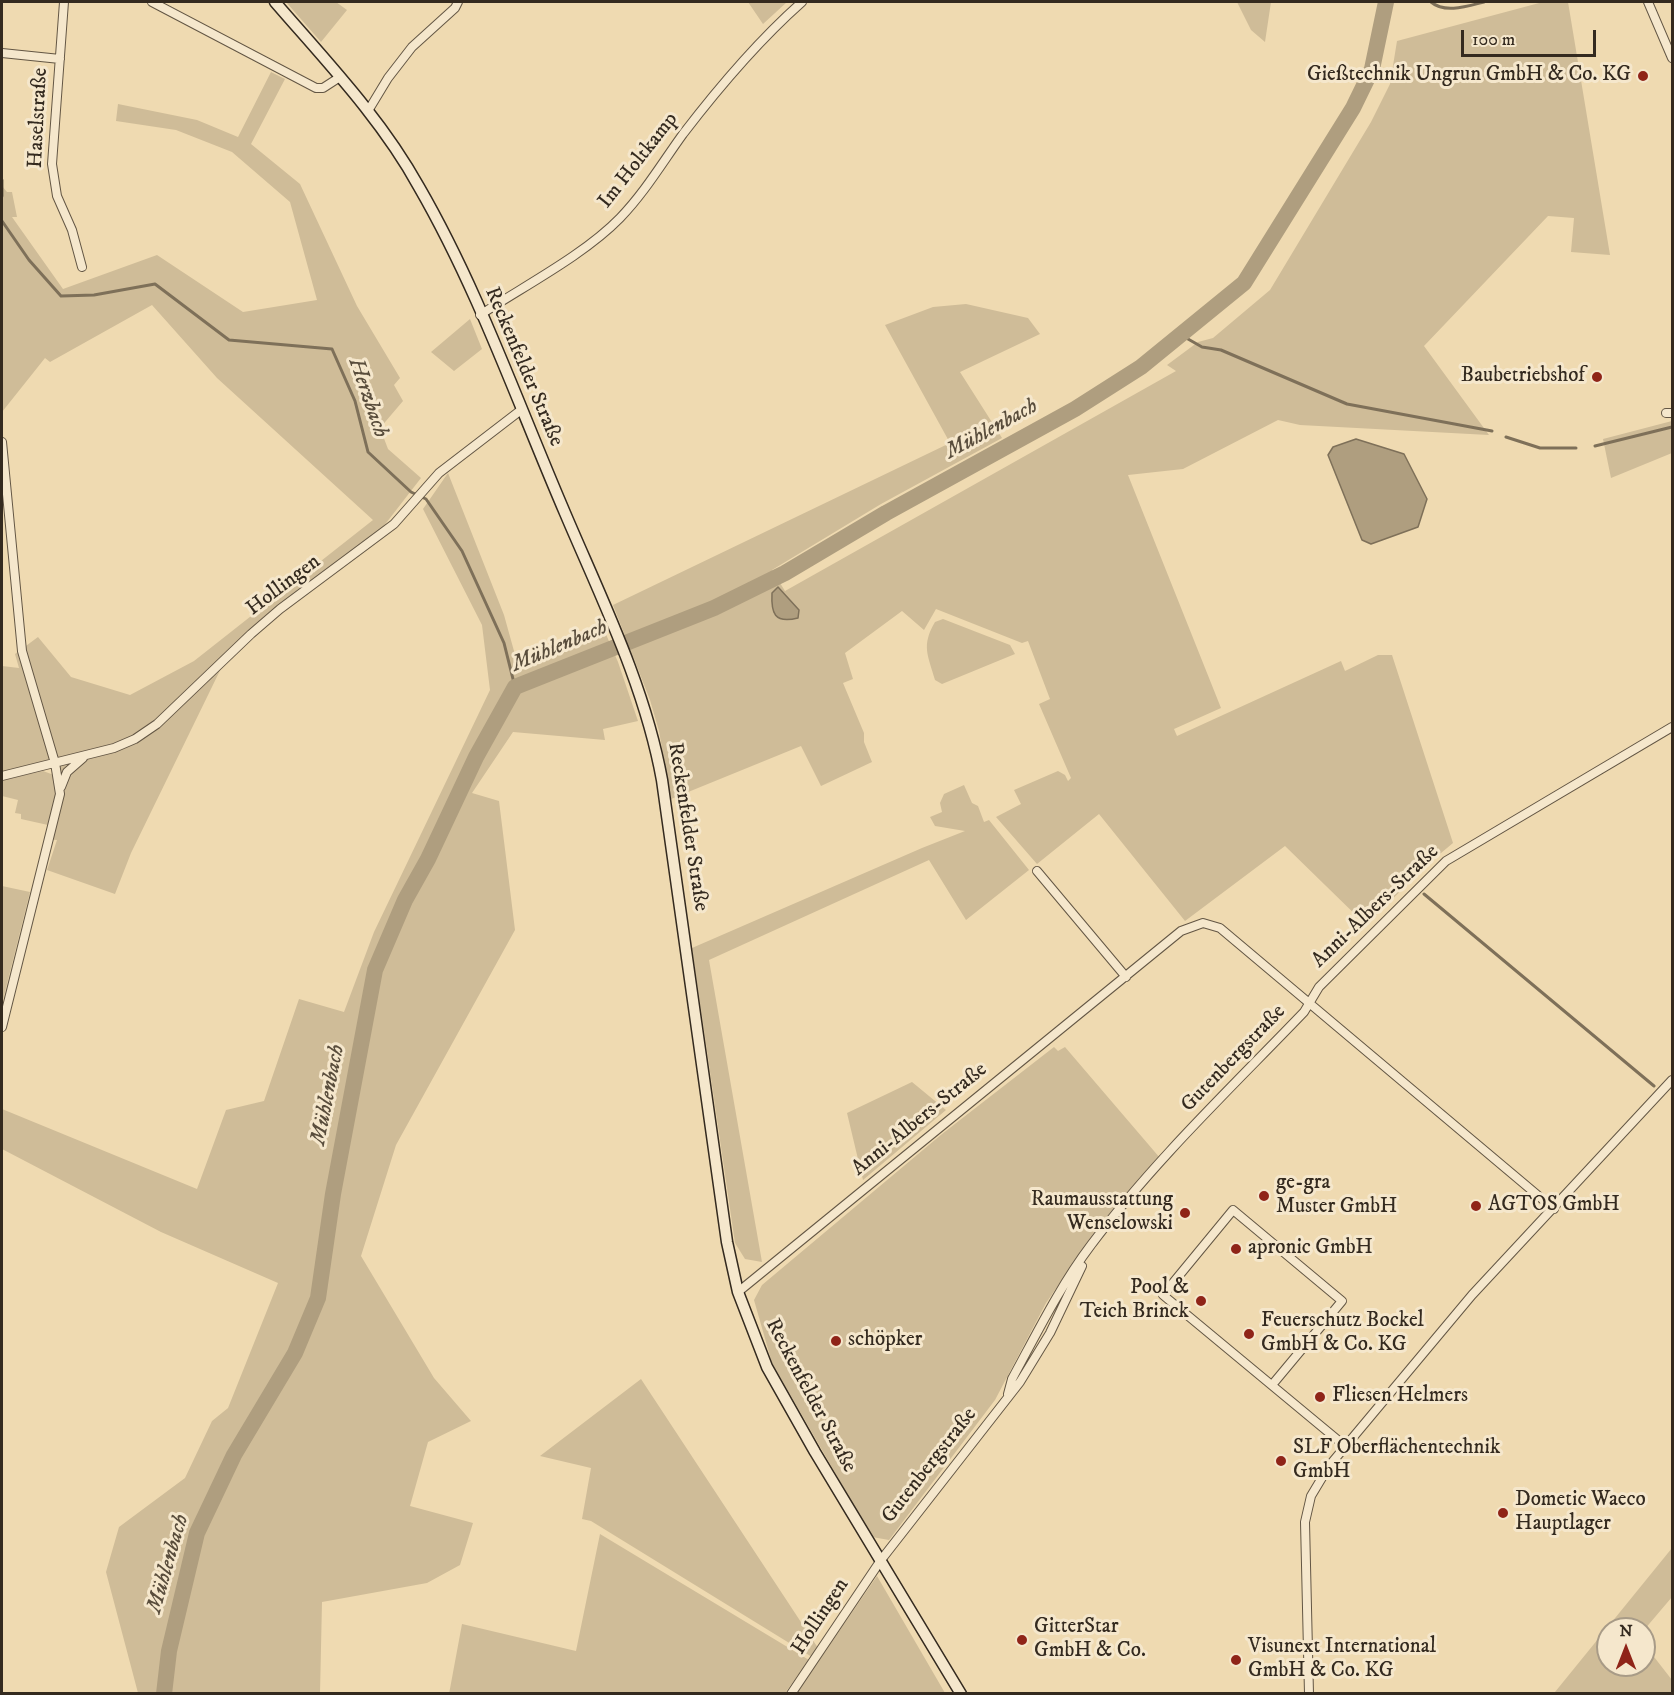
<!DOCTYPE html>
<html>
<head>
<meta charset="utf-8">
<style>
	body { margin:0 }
	#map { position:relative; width:1674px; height:1695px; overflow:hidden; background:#efdab1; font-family:"IM FELL DW Pica",serif }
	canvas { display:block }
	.frame { position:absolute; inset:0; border:3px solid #342a1f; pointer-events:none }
	.north { position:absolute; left:1596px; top:1617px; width:60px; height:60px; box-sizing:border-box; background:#f5e7cc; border:2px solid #a89b87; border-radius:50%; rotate:0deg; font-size:16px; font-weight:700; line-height:24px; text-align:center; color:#342a1f }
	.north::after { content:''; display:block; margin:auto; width:21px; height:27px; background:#8f2418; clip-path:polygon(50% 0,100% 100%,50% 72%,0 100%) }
	.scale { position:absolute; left:1461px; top:30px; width:135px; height:27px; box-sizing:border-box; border:3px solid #342a1f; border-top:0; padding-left:8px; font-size:18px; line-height:21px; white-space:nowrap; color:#342a1f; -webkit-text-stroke:4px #f5e7cc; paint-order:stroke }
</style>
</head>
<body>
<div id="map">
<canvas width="1674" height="1695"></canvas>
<div class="frame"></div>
<div class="north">N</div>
<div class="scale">100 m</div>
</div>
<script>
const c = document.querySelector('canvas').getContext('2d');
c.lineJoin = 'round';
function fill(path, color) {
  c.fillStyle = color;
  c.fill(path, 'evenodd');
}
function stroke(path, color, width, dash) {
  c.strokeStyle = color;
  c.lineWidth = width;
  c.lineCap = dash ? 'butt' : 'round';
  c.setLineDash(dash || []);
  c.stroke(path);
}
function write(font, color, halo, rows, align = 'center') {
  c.font = font + ' "IM FELL DW Pica",serif';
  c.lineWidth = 6;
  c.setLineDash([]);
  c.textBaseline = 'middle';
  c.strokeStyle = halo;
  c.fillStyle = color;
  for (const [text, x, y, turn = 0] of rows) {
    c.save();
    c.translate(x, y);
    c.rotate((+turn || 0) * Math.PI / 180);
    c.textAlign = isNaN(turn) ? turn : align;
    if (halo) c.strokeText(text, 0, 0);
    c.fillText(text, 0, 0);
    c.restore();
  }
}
const green = new Path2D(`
	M286 2H336L347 10 321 42Z
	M748 2H787L763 24Z
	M1237 2H1271L1265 42 1251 30Z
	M1543 2H1568L1610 255 1571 252 1574 218 1548 216 1424 346 1489 435 1300 425 1278 420 1183 469 1128 475 1221 708 1174 729 1177 736 1341 661 1345 671 1378 655H1392L1453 843 1429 863 1366 925 1285 846 1185 921 1099 814 1037 864 996 817 1021 804 1014 790 1058 771 1065 775 1068 781 1071 778 1039 704 1050 699 1028 641 1022 643 936 609 924 630 902 611 845 653 853 679 843 683 864 733V742L872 762 821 786 801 746 671 799 659 731 650 700 613 605 950 443 885 325 933 307 966 304 1028 318 1040 334 960 372 1002 438 881 504 772 570 785 591 1176 371 1167 365 1198 342 1213 338 1270 290 1371 122 1390 84 1397 41Z
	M271 72 285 79 251 144 300 184 357 306 400 378 394 385 403 401 380 428 388 449 421 478 383 527 281 606 229 652 131 853 115 894 47 870 57 840 44 839 48 825 21 819V814L15 813 18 800 2 796V780L43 771 54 775 57 760 2 773V666L19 668 15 654 38 637 71 677 130 695 194 661 373 520 217 378 152 305 50 362 45 358 2 412V186L7 192H12L17 217H12L63 289 157 255 243 312 317 300 290 202 232 152 176 130 116 121 118 104 197 120 238 137Z
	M470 319 482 349 454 371 431 352Z
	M1672 421V453L1611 478 1603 439Z
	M448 473 504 615 519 669 605 632 618 662 638 721 603 729 605 740 513 732 472 793 499 801 515 930 396 1145 361 1256 434 1378 471 1421 428 1442 410 1506 473 1523 460 1565 427 1583 322 1602 320 1693H138L106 1572 119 1527 185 1478 212 1421 228 1408 278 1283 161 1232 2 1149V1109L197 1189 226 1110 264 1101 299 999 344 1012 374 932 490 690 482 625 423 509Z
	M943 619 1010 645 1015 654 942 684 935 680C928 655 921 646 935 622Z
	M964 785 972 803 978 806 984 822 989 820 1029 870 966 920 929 860 709 960 762 1262 745 1259 735 1243 692 948 922 848 965 831 935 826 930 817 942 812 940 803 944 794Z
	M2 886 30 892 2 1004Z
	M1054 1047 1058 1051 1065 1047 1160 1158 1088 1242 1046 1303 995 1400 889 1540 872 1537 772 1363 754 1300 762 1285 942 1134Z
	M912 1082 946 1110 863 1180 847 1113Z
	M641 1379 818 1648 812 1657 591 1521 582 1519 591 1468 540 1456Z
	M600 1534 809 1660 785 1693 449 1694 462 1624 576 1651Z
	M1672 1548V1597L1644 1630 1608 1629V1665H1644V1644L1672 1680V1693L1555 1692Z
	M877 1576 945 1693 796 1694Z`);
const water = new Path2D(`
	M1356 439 1404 454 1427 499 1418 527 1371 544 1362 540 1328 455 1333 447Z
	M778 587 799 610 798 618C774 624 771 613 772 593Z`);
const stream = new Path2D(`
	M1431 2C1445 14 1468 6 1484 2
	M2 180V196
	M2 221 29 260 61 296 94 295 155 284 229 340 332 349 355 401 368 452 411 492 426 499 462 551 504 643 515 687
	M1181 335 1202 347 1221 350 1347 404 1492 431
	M1506 437 1540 448H1576
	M1595 446 1672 427
	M1424 894 1654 1086`);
const river = new Path2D(`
	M164 1694 169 1651 197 1533 234 1455 295 1353 318 1298 333 1194 375 970 405 900 428 859 476 757 515 687 714 608 785 573 886 513 1075 409 1141 367 1244 283 1353 108 1372 69 1386 2`);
const street = new Path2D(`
	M64 2 52 164 57 196 72 230 82 267
	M152 2 316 88H323L340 77
	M1648 2 1672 58
	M2 53 60 59
	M368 111 388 78 412 47 455 8 458 2
	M480 315C524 286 584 255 620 218 645 192 662 163 683 134 719 87 758 41 802 2
	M1666 413H1672
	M2 442 22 651 55 763 60 794 2 1027
	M2 776 114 748 135 739 157 724 251 634 280 609 394 524 439 473 521 410
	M61 787 67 772 83 758
	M1037 871 1126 977
	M738 1292 1181 931 1203 923 1220 928 1554 1209
	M1272 1385 1342 1301 1233 1210 1163 1295 1345 1446
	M1008 1394 1012 1379C1037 1333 1060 1286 1091 1245 1154 1161 1231 1088 1304 1012L1319 987 1446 861 1672 727
	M791 1694 881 1560 1020 1382 1050 1333 1082 1266
	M1309 1694 1305 1522 1311 1496 1329 1466 1472 1295 1672 1080`);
const secondary = new Path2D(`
	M275 2C325 60 381 118 419 187 478 289 518 404 565 513 602 600 645 686 662 780L727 1242 738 1292 767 1367 815 1452 961 1694`);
const markers = [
	[1643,76,6,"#8f2418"],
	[1597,377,6,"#8f2418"],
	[1264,1196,6,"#8f2418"],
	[1476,1206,6,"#8f2418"],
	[1185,1213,6,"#8f2418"],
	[1236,1249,6,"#8f2418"],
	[1201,1301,6,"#8f2418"],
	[1249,1334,6,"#8f2418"],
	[836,1341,6,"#8f2418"],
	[1320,1397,6,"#8f2418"],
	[1281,1461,6,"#8f2418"],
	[1503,1513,6,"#8f2418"],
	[1022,1640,6,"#8f2418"],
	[1236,1660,6,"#8f2418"]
];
const poiNames = [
	["Gießtechnik Ungrun GmbH & Co. KG",1631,76,"right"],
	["Baubetriebshof",1585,377,"right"],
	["ge-gra",1276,1184],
	["Muster GmbH",1276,1208],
	["Raumausstattung",1173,1201,"right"],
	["Wenselowski",1173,1225,"right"],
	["AGTOS GmbH",1488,1206],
	["apronic GmbH",1248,1249],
	["Pool &",1189,1289,"right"],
	["Teich Brinck",1189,1313,"right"],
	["Feuerschutz Bockel",1261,1322],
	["GmbH & Co. KG",1261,1346],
	["schöpker",848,1341],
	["Fliesen Helmers",1332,1397],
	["SLF Oberflächentechnik",1293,1449],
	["GmbH",1293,1473],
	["Dometic Waeco",1515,1501],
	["Hauptlager",1515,1525],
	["GitterStar",1034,1628],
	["GmbH & Co.",1034,1652],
	["Visunext International",1248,1648],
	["GmbH & Co. KG",1248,1672]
];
const streetNames = [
	["Haselstraße",39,118,-87],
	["Im Holtkamp",639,161,-52],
	["Reckenfelder Straße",523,367,67],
	["Hollingen",284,586,-37],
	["Reckenfelder Straße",687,827,81],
	["Anni-Albers-Straße",1376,907,-44],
	["Gutenbergstraße",1234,1059,-46],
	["Anni-Albers-Straße",920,1120,-39],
	["Reckenfelder Straße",810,1396,62],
	["Gutenbergstraße",930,1466,-52],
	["Hollingen",821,1617,-57]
];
const waterNames = [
	["Herzbach",367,398,71],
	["Mühlenbach",992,430,-29],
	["Mühlenbach",560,647,-23],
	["Mühlenbach",329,1095,-79],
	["Mühlenbach",169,1564,-74]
];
fill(green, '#cfbc98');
fill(water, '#af9e7f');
stroke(water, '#7e7059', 1.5);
stroke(stream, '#7e7059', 3);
stroke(river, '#af9e7f', 16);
stroke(street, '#635644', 10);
stroke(secondary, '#342a1f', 13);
stroke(street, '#f5e7cc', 8);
stroke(secondary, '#f5e7cc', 10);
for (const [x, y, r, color] of markers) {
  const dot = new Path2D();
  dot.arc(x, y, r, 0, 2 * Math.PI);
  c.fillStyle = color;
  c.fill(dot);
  stroke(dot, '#f5e7cc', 2);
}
write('21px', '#342a1f', '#f5e7cc', poiNames, 'left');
write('21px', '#342a1f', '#f5e7cc', streetNames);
write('italic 22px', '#594d3c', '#f5e7cc', waterNames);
</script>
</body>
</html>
